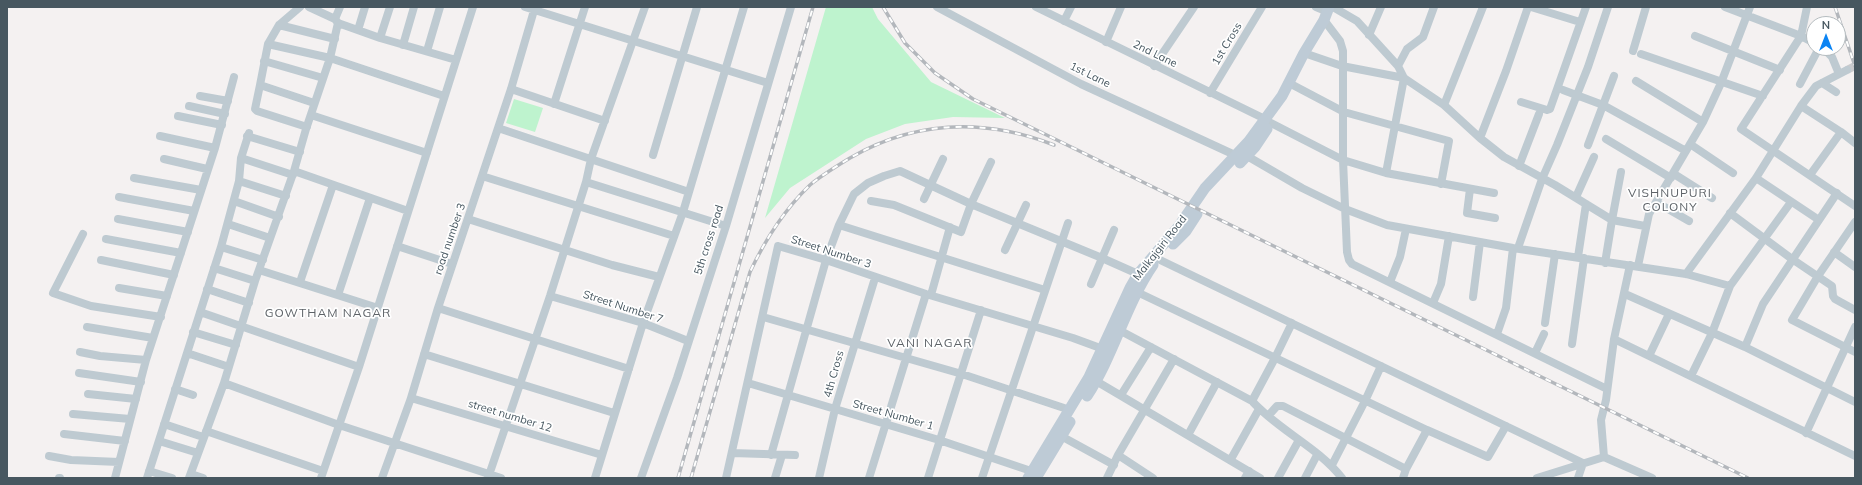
<!DOCTYPE html>
<html>
<head>
<meta charset="utf-8">
<style>
	body { margin:0 }
	#map { position:relative; width:1862px; height:485px; overflow:hidden; background:#f4f1f1; font-family:Mulish,sans-serif }
	canvas { display:block }
	.frame { position:absolute; inset:0; border:8px solid #475760; pointer-events:none }
	.north { position:absolute; left:1806px; top:16px; width:40px; height:40px; box-sizing:border-box; background:#fff; border:1px solid #b5bcbf; border-radius:50%; rotate:0deg; font-size:11px; font-weight:700; line-height:16px; text-align:center; color:#475760 }
	.north::after { content:''; display:block; margin:auto; width:14px; height:18px; background:#0c84f3; clip-path:polygon(50% 0,100% 100%,50% 72%,0 100%) }
</style>
</head>
<body>
<div id="map">
<canvas width="1862" height="485"></canvas>
<div class="frame"></div>
<div class="north">N</div>
</div>
<script>
const c = document.querySelector('canvas').getContext('2d');
c.lineJoin = 'round';
function fill(path, color) {
  c.fillStyle = color;
  c.fill(path, 'evenodd');
}
function stroke(path, color, width, dash) {
  c.strokeStyle = color;
  c.lineWidth = width;
  c.lineCap = dash ? 'butt' : 'round';
  c.setLineDash(dash || []);
  c.stroke(path);
}
function write(font, color, halo, rows, align = 'center') {
  c.font = font + ' Mulish,sans-serif';
  c.lineWidth = 3.5;
  c.setLineDash([]);
  c.textBaseline = 'middle';
  c.strokeStyle = halo;
  c.fillStyle = color;
  for (const [text, x, y, turn = 0] of rows) {
    c.save();
    c.translate(x, y);
    c.rotate((+turn || 0) * Math.PI / 180);
    c.textAlign = isNaN(turn) ? turn : align;
    if (halo) c.strokeText(text, 0, 0);
    c.fillText(text, 0, 0);
    c.restore();
  }
}
const green = new Path2D(`
	M826 7H872L878 19 931 82 1005 118 953 117 905 124 866 139 790 188 765 218Z
	M514 99 543 108 535 132 506 123Z`);
const minorTunnel = new Path2D(`
	M1847 70 1855 66`);
const minor = new Path2D(`
	M300 7 279 25 268 44 260 85 314 103
	M309 7 335 19 338 23 380 38 456 60
	M525 7 768 83
	M937 7 1081 84 1237 156
	M1036 7 1265 119
	M1316 7 1328 12
	M1333 7 1357 21 1398 66 1404 78 1444 105 1480 138 1504 157 1555 185 1612 220 1605 263
	M1531 7 1580 22
	M1725 7 1801 36 1814 43
	M1807 7 1801 36 1741 129 1855 206
	M335 19 340 7
	M1324 20 1340 41 1343 51V160L1347 252 1349 260 1352 264 1607 389
	M1064 21 1071 7
	M279 25 335 39
	M358 30 365 7
	M1369 35 1381 7
	M1695 36 1780 70
	M380 38 390 7
	M1106 42 1121 7
	M268 44 330 58 444 96
	M403 45 414 7
	M1823 48 1832 57 1839 74
	M427 51 440 7
	M1633 51 1646 7
	M1304 53 1342 66 1404 78 1386 173
	M1641 54 1763 96
	M264 61 323 78
	M1154 66 1194 7
	M1398 66 1407 49 1423 37 1434 7
	M1636 81 1703 122
	M1289 83 1344 112 1449 141 1441 184
	M1822 83 1836 92
	M1800 84 1819 48
	M260 85 255 109 257 111 307 127
	M511 89 605 121
	M1563 90 1603 105 1686 151
	M1210 93 1262 7
	M200 96 228 101
	M1521 102 1547 110 1550 109 1586 7
	M554 104 585 7
	M1444 105 1483 7
	M189 106 225 114
	M1801 106 1841 132 1810 175
	M311 115 427 153
	M178 116 222 125
	M1271 123 1343 160 1386 173 1494 193
	M498 128 689 192
	M1841 132 1855 143
	M160 136 215 148
	M247 136 300 152
	M1480 138 1506 71 1528 7
	M1606 139 1671 178
	M1690 144 1733 173
	M1588 145 1614 76
	M653 155 697 7
	M1247 156 1302 188 1345 209 1387 225 1513 248 1686 274 1730 286
	M241 158 293 175
	M164 159 207 169
	M1519 166 1539 114
	M294 171 408 211
	M1621 172 1612 220 1645 226
	M1674 174 1712 198
	M482 176 674 236
	M134 178 201 190
	M1756 178 1819 220
	M239 181 286 196
	M586 182 726 226
	M1470 189 1467 213 1495 218
	M119 197 194 211
	M1576 197 1594 157
	M924 199 943 159
	M234 201 279 217
	M871 201 894 205 961 232 971 204 991 162
	M1656 202 1689 221
	M1730 213 1792 259 1832 286 1833 296 1835 299 1855 310
	M118 219 188 232
	M468 219 612 265 659 277
	M1855 222 1818 276 1792 320 1855 352
	M228 224 270 238
	M839 225 1045 290
	M83 234 53 293 91 306 161 317
	M106 239 181 253
	M397 246 452 264
	M221 247 263 260
	M1518 248 1542 179 1557 145 1588 67 1608 7
	M1005 250 1026 205
	M1834 252 1855 267
	M1578 257 1586 204
	M1158 259 1583 463 1578 478
	M101 260 174 275
	M1638 266 1649 214 1703 122 1721 83 1750 7
	M214 268 255 281
	M259 270 378 308
	M1686 274 1756 178 1801 106 1816 86 1847 70
	M300 282 333 185
	M1390 282 1400 257 1406 229
	M1091 284 1114 230
	M119 288 167 296
	M207 289 249 303
	M1137 292 1427 430 1488 457 1506 426
	M1625 294 1745 347 1855 402
	M338 295 370 198
	M931 295 950 227
	M550 296 643 323 688 341
	M1473 297 1480 242
	M1433 303 1441 284 1449 236
	M438 308 629 369
	M200 312 359 367
	M763 317 962 374 1070 410
	M1545 323 1555 254
	M87 327 153 338
	M1119 330 1252 401C1278 430 1318 447 1342 478
	M193 332 236 345
	M1497 334 1506 308 1513 248
	M1614 339 1855 456
	M1572 344 1584 258
	M1745 347 1763 304 1837 193
	M80 352 100 356 146 360
	M187 353 229 367
	M1535 353 1544 334
	M424 354 614 413
	M1649 356 1669 314
	M79 373 141 382
	M1691 376 1712 333 1730 286 1791 202
	M1096 381 1260 478
	M224 383 339 425 501 478
	M748 383 939 440 1037 473
	M175 389 193 395
	M88 394 136 399
	M1121 395 1151 347
	M411 398 602 455
	M1252 401 1275 358 1292 323
	M73 414 130 419
	M1268 416 1277 406H1283L1406 469
	M164 424 203 437
	M206 431 323 471
	M1806 433 1855 327
	M64 434 125 441
	M1188 435 1217 382
	M1061 436 1114 465
	M159 441 198 453
	M732 453 795 455
	M771 455 826 260 839 225 854 194 868 183 884 176 900 171 971 204 1102 258 1138 274
	M1118 455 1153 478
	M49 456 71 460 119 462
	M1604 457 1601 420 1606 400 1614 339 1630 265
	M1231 459 1259 409
	M1332 465 1365 401 1381 366
	M149 471 172 478
	M191 474 203 478
	M59 478H60
	M115 478 146 360 215 148 234 77
	M147 478 221 247 239 181 241 158 249 133
	M189 478 224 383 255 281 294 171 306 129 330 58 338 23
	M321 478 359 367 473 7
	M382 478 411 398 438 308 511 89 535 7
	M488 478 550 296 586 182 591 159 645 7
	M595 478 643 323 683 212 744 7
	M641 478 677 378 726 226 791 7
	M726 478 778 246 826 260 926 294 1073 338 1103 349
	M775 478 782 455
	M819 478 835 409 875 278
	M869 478 926 294
	M928 478 981 310
	M982 478 1068 223
	M1107 478 1118 455 1174 359
	M1245 478 1249 471
	M1278 478 1299 440
	M1305 478 1317 455
	M1403 478 1406 469 1427 430
	M1537 478 1604 457 1652 478`);
const secondary = new Path2D(`
	M1240 163 1255 147 1267 129
	M1173 244 1186 231 1197 214
	M1087 396C1114 355 1125 306 1153 265
	M1028 478 1089 377 1130 288 1138 274 1179 226 1205 188 1249 141 1282 96 1304 53 1324 20 1329 7
	M1036 478 1070 422`);
const rail = new Path2D(`
	M883 7 905 43 935 73 973 99 1748 478
	M1835 7 1855 66
	M678 478 813 7
	M691 478 750 272C765 240 784 210 810 185 822 175 837 166 850 158 916 120 984 118 1054 145`);
const streetNames = [
	["1st Cross",1227,44,-59],
	["2nd Lane",1155,54,26],
	["1st Lane",1090,75,26],
	["road number 3",450,239,-71],
	["5th cross road",709,240,-72],
	["Malkajgiri Road",1160,248,-52],
	["Street Number 3",831,252,18],
	["Street Number 7",623,307,18],
	["4th Cross",834,374,-74],
	["Street Number 1",893,415,16],
	["street number 12",510,416,17]
];
const neighbourhoodNames = [
	["VISHNUPURI",1670,193],
	["COLONY",1670,207],
	["GOWTHAM NAGAR",328,313],
	["VANI NAGAR",930,343]
];
fill(green, '#bef3ce');
stroke(minorTunnel, '#c9cacd', 8, [8, 4]);
stroke(minor, '#becad1', 8);
stroke(secondary, '#becbd6', 11);
stroke(rail, '#b3b7bc', 3.5);
stroke(rail, '#fff', 2, [6]);
write('11px', '#475760', '#fff', streetNames);
c.letterSpacing = '1px';
write('12px', '#5d6267', '#fff', neighbourhoodNames);
c.letterSpacing = '0px';
</script>
</body>
</html>
